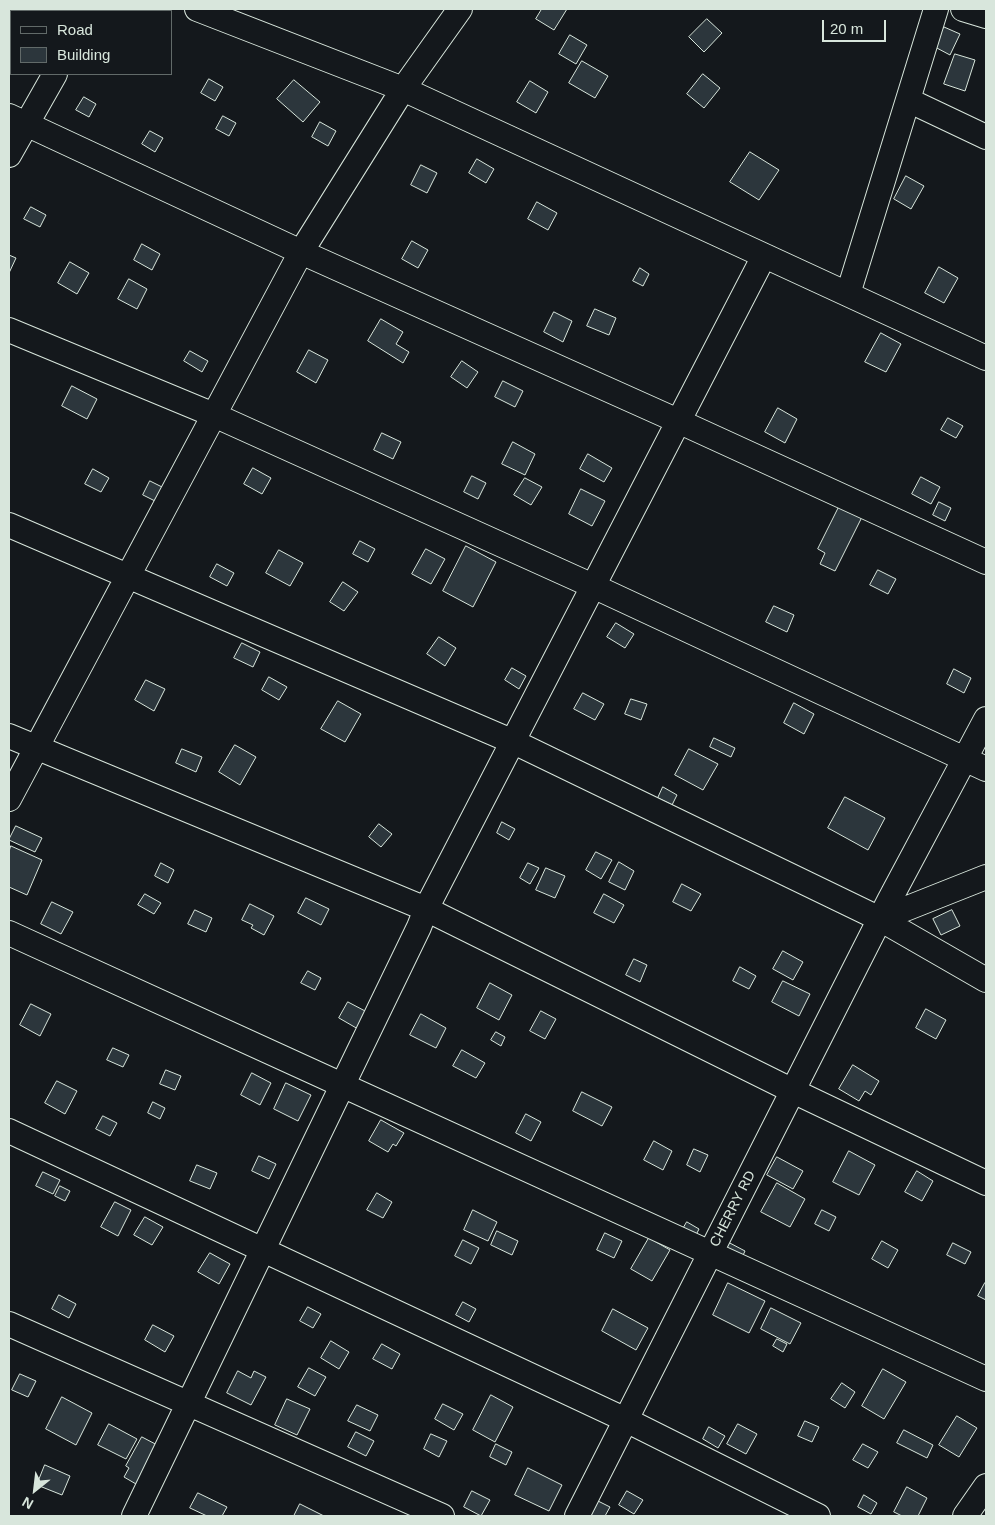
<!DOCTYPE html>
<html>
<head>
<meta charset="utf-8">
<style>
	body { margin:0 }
	#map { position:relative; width:995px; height:1525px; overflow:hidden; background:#14181c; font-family:Arial,sans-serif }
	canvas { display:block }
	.frame { position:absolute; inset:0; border:10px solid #d8e6dc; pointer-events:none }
	.legend { position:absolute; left:10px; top:10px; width:162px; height:65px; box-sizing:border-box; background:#14181c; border:1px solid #626a69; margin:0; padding:6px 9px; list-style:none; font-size:15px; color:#d8e6dc }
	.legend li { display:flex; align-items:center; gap:10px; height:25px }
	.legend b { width:25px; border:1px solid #626a69 }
	.north { position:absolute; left:10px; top:1465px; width:50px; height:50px; -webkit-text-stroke:4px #14181c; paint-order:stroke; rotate:209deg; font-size:14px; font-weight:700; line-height:20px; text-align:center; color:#d8e6dc }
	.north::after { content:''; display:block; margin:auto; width:18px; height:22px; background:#d8e6dc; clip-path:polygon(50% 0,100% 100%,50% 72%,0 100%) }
	.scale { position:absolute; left:822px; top:20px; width:64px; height:22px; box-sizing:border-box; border:2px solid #d8e6dc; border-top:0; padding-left:6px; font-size:15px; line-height:18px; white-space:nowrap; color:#d8e6dc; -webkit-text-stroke:4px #14181c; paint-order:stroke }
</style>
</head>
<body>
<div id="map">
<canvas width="995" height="1525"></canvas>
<div class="frame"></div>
<ul class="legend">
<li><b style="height:6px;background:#14181c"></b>Road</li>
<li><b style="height:14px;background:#2c363c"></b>Building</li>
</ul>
<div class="north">N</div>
<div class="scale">20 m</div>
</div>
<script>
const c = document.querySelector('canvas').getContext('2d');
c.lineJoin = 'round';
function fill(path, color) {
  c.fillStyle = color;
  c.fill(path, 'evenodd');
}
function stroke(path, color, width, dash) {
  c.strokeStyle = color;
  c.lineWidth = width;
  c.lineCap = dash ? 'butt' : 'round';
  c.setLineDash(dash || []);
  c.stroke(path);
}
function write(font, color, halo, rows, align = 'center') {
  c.font = font + ' Arial,sans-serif';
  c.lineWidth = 4;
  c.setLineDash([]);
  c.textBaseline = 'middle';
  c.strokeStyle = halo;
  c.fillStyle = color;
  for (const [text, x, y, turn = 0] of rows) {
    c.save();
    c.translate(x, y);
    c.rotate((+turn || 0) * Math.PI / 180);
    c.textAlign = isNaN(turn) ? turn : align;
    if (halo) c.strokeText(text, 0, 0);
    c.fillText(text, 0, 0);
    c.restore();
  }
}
const building = new Path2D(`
	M542 9H567L554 30 536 19Z
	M707 19 722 33 704 52 689 37Z
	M944 27 960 34 950 55 935 47Z
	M570 35 587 45 576 64 559 54Z
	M955 54 975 60 965 91 944 84Z
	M582 61 608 76 595 98 569 83Z
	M703 74 720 88 704 108 687 94Z
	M209 79 223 87 215 101 201 93Z
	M294 80 320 102 303 122 277 99Z
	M530 81 548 92 536 113 517 102Z
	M84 97 96 104 89 117 76 110Z
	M223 116 236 123 229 136 216 129Z
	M320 122 336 131 328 146 312 137Z
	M150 131 163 138 155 152 142 144Z
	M750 152 779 170 759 200 730 182Z
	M477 159 494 169 486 183 469 173Z
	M421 165 437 173 427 193 411 185Z
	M906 176 924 186 911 209 894 199Z
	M537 202 557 213 548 230 528 219Z
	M31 207 46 215 40 227 24 219Z
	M412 241 428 250 418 268 402 259Z
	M142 244 160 254 152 270 134 260Z
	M9 255 16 258 9 273Z
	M70 262 89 273 77 294 58 283Z
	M939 267 958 278 944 303 925 293Z
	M640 268 649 274 643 286 633 281Z
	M129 279 147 289 137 309 118 299Z
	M595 309 616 318 609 335 587 326Z
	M554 312 572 321 563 342 544 332Z
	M381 319 403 332 396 344 409 352 403 363 368 341Z
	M881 333 901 344 886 372 865 362Z
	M309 350 328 360 316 383 297 372Z
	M190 351 208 361 202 372 184 361Z
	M462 361 478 372 467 388 451 377Z
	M503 381 523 391 515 407 495 397Z
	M72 386 97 399 87 419 62 406Z
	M778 408 797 419 785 443 765 432Z
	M948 418 963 426 956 438 941 430Z
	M382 433 401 442 393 459 374 450Z
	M513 442 535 454 525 475 502 464Z
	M588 454 612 468 604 482 580 469Z
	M253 468 271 478 262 494 244 484Z
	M93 469 109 478 101 492 85 484Z
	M472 476 486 483 478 499 464 492Z
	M921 477 940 487 931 504 912 494Z
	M525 478 542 487 531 505 514 495Z
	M150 481 166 489 159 503 143 495Z
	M581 489 605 501 592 526 569 514Z
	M939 502 951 508 945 521 933 515Z
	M840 505 862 517 835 571 820 564 825 553 818 549Z
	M360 541 375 549 368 562 353 554Z
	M466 546 496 562 473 607 443 591Z
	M426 549 445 559 431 584 412 574Z
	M279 550 303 563 290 586 266 573Z
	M217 564 234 573 227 586 210 577Z
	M878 570 896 579 888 594 870 585Z
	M343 582 358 592 344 611 330 602Z
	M774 606 794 615 787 632 766 622Z
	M616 623 634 634 625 648 607 637Z
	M439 637 456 648 445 666 427 654Z
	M242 643 260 652 253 667 234 658Z
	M512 668 526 676 519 689 505 680Z
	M954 669 971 678 964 693 947 684Z
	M269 677 287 687 279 700 262 690Z
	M146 680 165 689 154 711 135 700Z
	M583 693 604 704 595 720 574 709Z
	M631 699 647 704 641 720 625 714Z
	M338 701 361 714 345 742 321 729Z
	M794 703 814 714 804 734 784 723Z
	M714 738 735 748 731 757 710 747Z
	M235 745 256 757 240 785 219 772Z
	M182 749 202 757 196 772 176 763Z
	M689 749 718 764 703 790 675 775Z
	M663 787 677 795 672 805 658 798Z
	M845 797 885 818 868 850 828 828Z
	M502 822 515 829 509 840 497 833Z
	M379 824 392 834 381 847 369 837Z
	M16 826 42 838 35 852 9 840Z
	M11 846 42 860 27 895 9 887V852Z
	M596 852 612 860 601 879 586 870Z
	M619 862 634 871 625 890 609 882Z
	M161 863 174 870 168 883 155 876Z
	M528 863 539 868 530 884 520 878Z
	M546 868 565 876 555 898 536 890Z
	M682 884 701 894 691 911 673 902Z
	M145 894 161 903 154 914 138 905Z
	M604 894 624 905 614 923 594 913Z
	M306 898 329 909 321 925 298 913Z
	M52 902 73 912 61 934 41 924Z
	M250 904 274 916 264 935 251 928 253 925 242 920Z
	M195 910 212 918 206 932 188 924Z
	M952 910 960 926 941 935 933 919Z
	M783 951 803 962 793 980 773 969Z
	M634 959 647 965 640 982 626 975Z
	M740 967 756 976 749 989 733 981Z
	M308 971 321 978 315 990 301 983Z
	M783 981 810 994 799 1016 772 1002Z
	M490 983 512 995 499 1020 477 1008Z
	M348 1002 367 1012 358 1029 339 1018Z
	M31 1004 51 1014 40 1036 20 1025Z
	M926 1009 946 1020 936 1039 916 1028Z
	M541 1011 556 1019 545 1039 530 1031Z
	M421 1014 446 1028 436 1048 410 1035Z
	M496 1032 505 1037 501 1046 491 1040Z
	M113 1048 129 1055 123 1067 107 1060Z
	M462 1050 485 1063 476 1078 453 1066Z
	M853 1065 879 1081 871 1095 865 1091 859 1101 839 1089Z
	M166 1070 181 1076 175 1090 160 1084Z
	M252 1073 271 1083 260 1105 241 1095Z
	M57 1081 77 1091 65 1114 45 1103Z
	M286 1083 311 1095 298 1121 274 1109Z
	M582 1092 612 1107 602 1126 573 1111Z
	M153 1102 165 1108 160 1119 148 1113Z
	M526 1114 541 1122 531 1141 516 1133Z
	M103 1116 117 1123 110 1136 96 1129Z
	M381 1120 404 1133 396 1146 393 1144 388 1152 369 1141Z
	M654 1141 672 1151 663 1170 644 1160Z
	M694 1149 708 1155 700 1172 687 1165Z
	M849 1151 875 1165 859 1195 833 1182Z
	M259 1156 276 1164 269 1179 252 1171Z
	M777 1157 803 1171 793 1189 767 1175Z
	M197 1165 217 1173 210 1189 190 1181Z
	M917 1171 933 1181 922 1201 905 1192Z
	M43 1172 60 1180 53 1194 36 1186Z
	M777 1183 805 1199 790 1227 761 1212Z
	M60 1186 70 1191 65 1201 55 1196Z
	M377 1193 392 1202 383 1218 367 1210Z
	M115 1202 131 1210 118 1236 101 1227Z
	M473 1210 497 1222 488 1241 464 1230Z
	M822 1210 836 1217 829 1231 815 1224Z
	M145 1217 163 1227 152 1245 134 1235Z
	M687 1222 699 1229 693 1241 680 1234Z
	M497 1231 518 1241 512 1255 491 1245Z
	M605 1233 622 1241 614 1258 597 1250Z
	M649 1238 670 1250 652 1281 631 1269Z
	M463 1240 479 1248 471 1264 455 1256Z
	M726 1241 745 1251 739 1264 719 1253Z
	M882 1241 898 1250 888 1268 872 1259Z
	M953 1243 971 1252 965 1264 947 1255Z
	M210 1253 230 1264 219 1284 198 1272Z
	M728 1283 765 1301 749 1333 713 1315Z
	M985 1283 986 1284V1300L978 1296Z
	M59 1295 76 1304 69 1318 52 1309Z
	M463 1302 476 1309 469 1322 456 1315Z
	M308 1307 321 1314 313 1328 300 1321Z
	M771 1308 801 1323 790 1344 761 1329Z
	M613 1309 648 1328 636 1350 602 1331Z
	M153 1325 174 1336 165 1352 145 1340Z
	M777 1339 787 1344 783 1352 773 1346Z
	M331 1341 349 1352 339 1369 321 1358Z
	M382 1344 400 1354 392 1369 373 1359Z
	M309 1368 326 1377 315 1396 298 1387Z
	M883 1369 906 1382 884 1419 862 1406Z
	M238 1371 251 1378 254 1371 266 1377 251 1405 227 1393Z
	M20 1374 36 1381 28 1397 12 1390Z
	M842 1383 855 1392 845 1408 831 1399Z
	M491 1395 513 1407 495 1442 473 1430Z
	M62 1397 92 1413 76 1445 46 1429Z
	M287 1399 310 1409 297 1435 275 1425Z
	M443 1404 463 1414 454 1430 435 1419Z
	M357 1405 378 1415 370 1431 348 1421Z
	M957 1416 977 1428 959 1457 939 1445Z
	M805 1421 819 1427 812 1442 798 1436Z
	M109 1424 137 1439 126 1459 98 1445Z
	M738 1424 757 1434 746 1454 727 1444Z
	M709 1427 725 1436 718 1448 703 1439Z
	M904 1430 933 1445 927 1458 897 1443Z
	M356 1432 374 1441 366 1456 348 1447Z
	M431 1434 447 1441 439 1457 424 1449Z
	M142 1437 161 1447 136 1484 124 1477 129 1468 126 1466Z
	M496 1444 512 1452 506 1465 490 1457Z
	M863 1444 878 1452 868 1468 853 1460Z
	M45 1465 70 1476 62 1495 37 1485Z
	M528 1468 562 1485 549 1511 515 1495Z
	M907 1487 927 1498 918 1516H902L894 1512Z
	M472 1491 490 1500 481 1516 464 1507Z
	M627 1491 643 1500 634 1514 619 1505Z
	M198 1493 227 1507 222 1516H207L190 1508Z
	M864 1495 877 1503 871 1514 858 1507Z
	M596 1500 610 1507 605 1516H588Z
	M300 1504 324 1516H294Z`);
const minor = new Path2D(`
	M197 9 403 89 986 358
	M963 9 986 16
	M91 11 92 9
	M908 100 986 137
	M9 116 301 252 678 421 986 562
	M9 155 55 74
	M848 294 936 9
	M9 330 214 415 593 586 986 769
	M9 525 516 743 880 919 986 980
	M9 736 426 909 764 256
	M9 799 301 252 403 89 460 9
	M880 919 986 877
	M9 933C335 1081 660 1232 986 1379
	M9 1131 626 1420 818 1516
	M9 1324 442 1516
	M134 1516 419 927 426 909 793 1091 986 1183
	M577 1516 889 901 986 719
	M965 1516 986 1486`);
const streetNames = [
	["CHERRY RD",733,1209,-63]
];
fill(building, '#2c363c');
stroke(building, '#d8e6dc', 1);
stroke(minor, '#d8e6dc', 26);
stroke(minor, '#14181c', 24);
write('14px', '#d8e6dc', '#14181c', streetNames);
</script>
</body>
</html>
